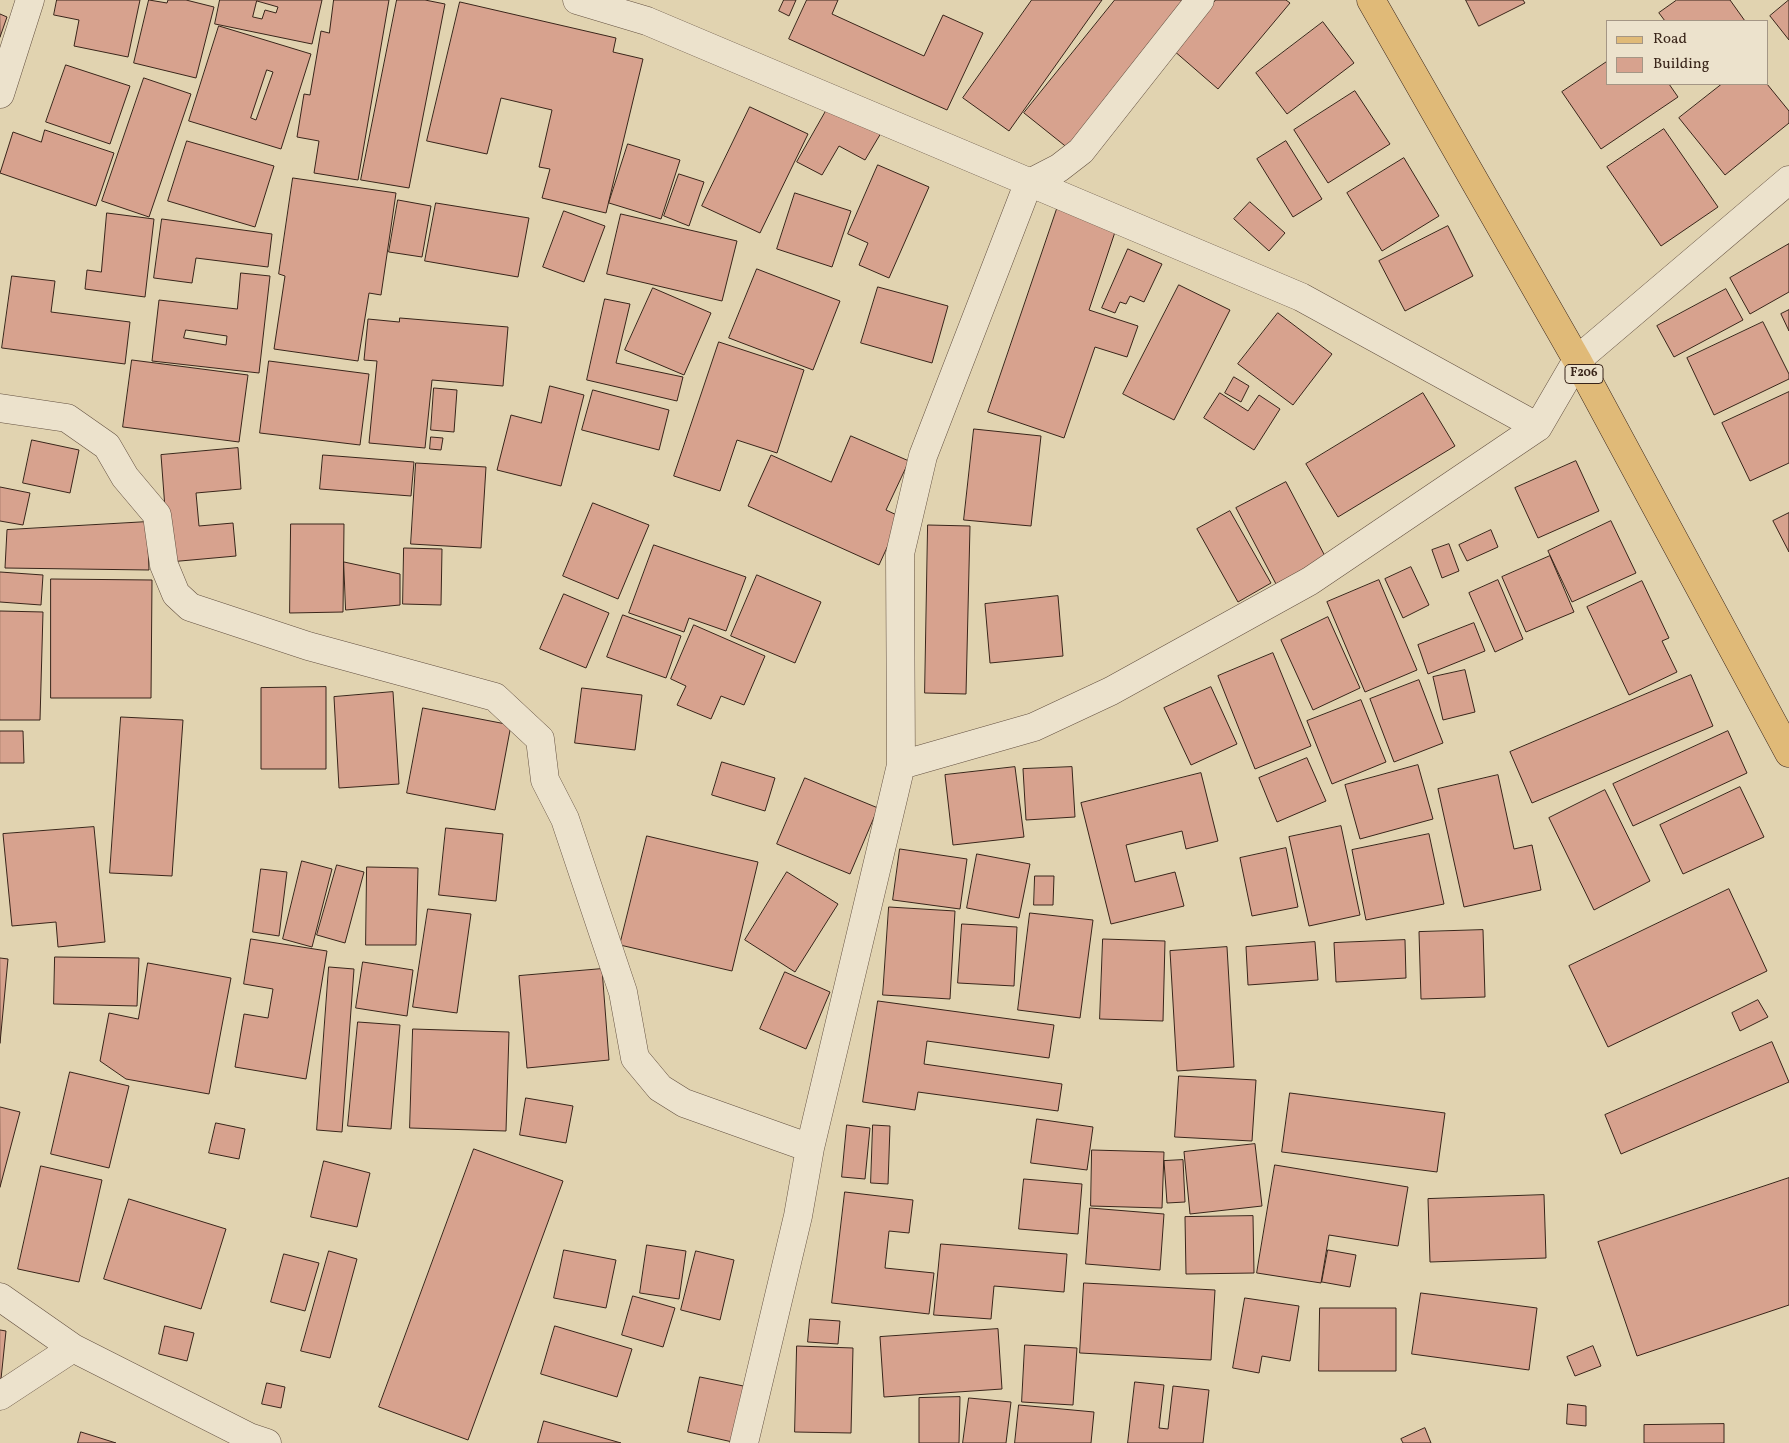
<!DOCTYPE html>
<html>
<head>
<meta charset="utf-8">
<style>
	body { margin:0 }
	#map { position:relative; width:1789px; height:1443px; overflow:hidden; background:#e1d3b0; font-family:Vollkorn,serif }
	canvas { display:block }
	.legend { position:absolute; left:1606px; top:20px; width:162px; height:65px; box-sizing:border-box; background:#ece2cc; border:1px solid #a49685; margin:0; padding:6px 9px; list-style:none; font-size:15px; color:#39251a }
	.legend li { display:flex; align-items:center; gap:10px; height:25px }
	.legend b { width:25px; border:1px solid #a49685 }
</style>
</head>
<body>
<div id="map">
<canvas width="1789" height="1443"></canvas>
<ul class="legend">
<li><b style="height:6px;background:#e0ba78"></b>Road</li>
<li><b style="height:14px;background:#d7a28e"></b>Building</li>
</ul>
</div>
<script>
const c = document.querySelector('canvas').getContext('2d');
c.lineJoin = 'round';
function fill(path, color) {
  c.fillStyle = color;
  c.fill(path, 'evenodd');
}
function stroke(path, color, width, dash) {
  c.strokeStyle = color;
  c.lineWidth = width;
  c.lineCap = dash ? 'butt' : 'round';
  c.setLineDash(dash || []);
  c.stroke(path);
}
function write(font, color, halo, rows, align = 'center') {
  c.font = font + ' Vollkorn,serif';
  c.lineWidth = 4;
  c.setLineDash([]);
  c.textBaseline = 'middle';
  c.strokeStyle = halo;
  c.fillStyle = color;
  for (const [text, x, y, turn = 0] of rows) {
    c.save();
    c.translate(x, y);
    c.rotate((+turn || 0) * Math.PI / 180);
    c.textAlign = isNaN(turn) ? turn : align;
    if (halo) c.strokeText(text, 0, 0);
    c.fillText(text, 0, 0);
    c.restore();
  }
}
const building = new Path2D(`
	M57 0H140L128 57 74 46 79 20 54 15Z
	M149 0 167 3 168 0H186L214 7 196 78 134 63Z
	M220 0H322L312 44 215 24ZM257 1 278 7 276 13 265 10 262 19 253 17Z
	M334 0H389L358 180 314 173 319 141 297 137 304 94 310 95 321 31 329 33Z
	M397 0H425L445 4 409 188 361 180Z
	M784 0H796L789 16 779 11Z
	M807 0H838L832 14 924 56 943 15 983 33 947 110 789 39Z
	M1032 0H1102L1009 131 963 98Z
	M1115 0H1196L1074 153 1024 113Z
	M1216 0H1286L1290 3 1218 89 1173 50Z
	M1466 0H1523L1525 3 1479 26Z
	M1677 0H1730L1745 21H1665L1659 13Z
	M1789 0V40L1770 16Z
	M460 2 616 38 613 52 643 59 606 213 542 198 550 169 539 167 552 110 501 98 487 154 427 141Z
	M0 14 7 17 0 37Z
	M1323 22 1354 63 1287 114 1256 73Z
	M219 26 311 54 281 149 189 121ZM267 70 273 72 256 120 251 118Z
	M1608 61V84H1669L1678 97 1601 149 1562 92Z
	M66 65 130 86 110 144 46 122Z
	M144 78 191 94 149 217 102 201Z
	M1722 84H1767L1789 111V123L1725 175 1679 118Z
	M1355 91 1390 144 1328 183 1294 130Z
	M830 104 881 133 865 160 839 146 822 175 797 162Z
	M750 107 808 134 760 233 702 206Z
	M1664 129 1718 207 1661 246 1607 167Z
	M45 130 114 153 96 206 0 173 13 132 41 142Z
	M187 141 274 166 255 227 168 201Z
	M1286 141 1322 199 1293 217 1257 159Z
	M628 144 680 160 661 219 609 203Z
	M1404 158 1439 216 1382 251 1347 193Z
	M878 165 929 187 889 278 859 265 868 243 848 234Z
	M679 174 704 182 689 226 664 216Z
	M293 178 396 193 381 295 369 293 358 361 274 349 285 276 279 274Z
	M795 193 851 211 832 267 777 249Z
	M398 200 431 206 422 257 389 252Z
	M1250 202 1285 233 1269 251 1234 219Z
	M436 203 529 218 518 277 425 261Z
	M1059 203 1118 223 1089 310 1138 326 1127 357 1095 347 1064 438 988 412Z
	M564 211 605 226 584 282 543 267Z
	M107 213 154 219 145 297 85 289 87 270 101 272Z
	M621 214 737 241 722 301 607 274Z
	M162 219 272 234 268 267 196 258 192 283 154 278Z
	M1448 226 1473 276 1405 311 1379 261Z
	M1789 244V292L1750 314 1730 278Z
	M1128 249 1162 264 1144 302 1130 296 1126 304 1120 302 1115 313 1102 308Z
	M757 269 840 301 813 370 729 338Z
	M241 273 270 276 259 373 152 361 159 300 237 309ZM186 330 227 336 226 345 184 338Z
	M12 276 55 281 51 312 130 322 125 364 2 348Z
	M1179 285 1230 310 1174 420 1123 394Z
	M878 287 948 306 932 363 861 343Z
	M653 288 711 313 684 375 625 350Z
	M1726 289 1743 320 1674 357 1657 326Z
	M605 299 630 304 616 363 683 377 677 401 587 380Z
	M1789 310V331L1781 314Z
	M1278 313 1332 354 1293 405 1238 364Z
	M400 318 508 327 503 386 432 380 425 448 369 443 377 361 364 360 368 319 399 322Z
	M1763 322 1789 374V379L1714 415 1687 358Z
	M719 342 804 370 777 453 737 440 720 491 674 476Z
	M132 360 248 375 239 442 123 427Z
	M269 361 369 374 360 445 260 433Z
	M1234 377 1249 386 1241 402 1225 393Z
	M550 386 584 395 561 486 497 470 511 415 541 423Z
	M434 388 457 390 454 432 431 430Z
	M593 390 669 410 659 450 582 430Z
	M1789 392V463L1750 481 1722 423Z
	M1220 393 1248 411 1259 395 1280 409 1254 450 1204 418Z
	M1423 393 1455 446 1338 517 1306 464Z
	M974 429 1041 436 1031 526 964 520Z
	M851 436 909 461 886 510 901 517 879 565 748 506 771 455 831 482Z
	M431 437 443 438 441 450 430 449Z
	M32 440 79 450 70 493 23 483Z
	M238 448 241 489 196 493 199 526 233 523 236 556 169 562 161 455Z
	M323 455 414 462 411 496 320 489Z
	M1576 461 1599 511 1538 538 1515 488Z
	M416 463 486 467 481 548 411 544Z
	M1286 482 1326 558 1276 584 1236 508Z
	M0 487 30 493 23 525 0 521Z
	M593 503 649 525 618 599 563 576Z
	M1230 511 1271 583 1238 602 1197 529Z
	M1789 513V552L1773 521Z
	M1611 521 1636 573 1572 602 1548 551Z
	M147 522 149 570 5 568 7 530Z
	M291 524H344L343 612 290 613Z
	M928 525 970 526 966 694 925 693Z
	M1491 530 1498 547 1467 561 1459 545Z
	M1449 544 1459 571 1442 578 1432 550Z
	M654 545 746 577 726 631 689 618 684 632 629 613Z
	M404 548 442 549 441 605 403 604Z
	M1550 556 1574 612 1526 632 1502 577Z
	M344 562 400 574V605L346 610Z
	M1411 567 1429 605 1403 618 1385 579Z
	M0 572 43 575 41 605 0 602Z
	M757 575 821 602 795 663 731 636Z
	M51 579 152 580 151 698H51Z
	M1379 580 1417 670 1365 692 1327 602Z
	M1498 580 1523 639 1495 652 1469 593Z
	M1642 581 1669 638 1662 641 1677 672 1629 695 1587 607Z
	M564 594 609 613 586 668 540 649Z
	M1058 596 1063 656 990 663 985 604Z
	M0 611 43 612 40 720H0Z
	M623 615 681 636 666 678 607 657Z
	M1328 617 1360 688 1313 710 1281 640Z
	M1474 623 1485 651 1428 674 1418 645Z
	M694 625 765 656 744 705 721 696 711 719 677 705 686 686 671 679Z
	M1273 653 1311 746 1255 769 1218 676Z
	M1465 670 1475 712 1443 720 1433 677Z
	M1691 675 1713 726 1532 803 1510 752Z
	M1419 680 1443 743 1394 762 1370 699Z
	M326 687V769H261V688Z
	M1211 687 1237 744 1191 765 1164 708Z
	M582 688 642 695 635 750 575 743Z
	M393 692 399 784 339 788 334 697Z
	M1361 700 1386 762 1332 784 1307 721Z
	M423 708 511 725 495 810 407 793Z
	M121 717 183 720 172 876 110 873Z
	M0 731H23L24 763H0Z
	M1728 731 1747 773 1633 826 1613 784Z
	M1307 758 1326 801 1277 822 1259 778Z
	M722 762 775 778 765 811 712 795Z
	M1418 765 1433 819 1360 839 1345 785Z
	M1015 767 1024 837 953 845 945 775Z
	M1072 767 1075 817 1026 820 1023 769Z
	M1201 773 1218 841 1186 849 1182 831 1126 845 1135 882 1175 872 1184 906 1111 924 1081 803Z
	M1498 775 1514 849 1532 845 1541 890 1464 907 1438 789Z
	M805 778 878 808 850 874 777 844Z
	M1740 787 1764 837 1683 874 1660 825Z
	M1605 790 1650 881 1594 910 1549 818Z
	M1341 826 1360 915 1309 926 1289 837Z
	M94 827 105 942 58 947 56 922 12 926 3 834Z
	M446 828 503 834 496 901 439 895Z
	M1429 834 1444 904 1366 920 1352 850Z
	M647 836 758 862 732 971 620 945Z
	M1286 848 1298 907 1252 916 1240 858Z
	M900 849 967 859 960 909 893 900Z
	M977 854 1030 864 1019 918 967 908Z
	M302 861 332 869 312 947 283 939Z
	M337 865 364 872 345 943 317 935Z
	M367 867 418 868 416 945H366Z
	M261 869 287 872 279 936 253 932Z
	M787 872 838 904 795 972 745 940Z
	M1035 876H1054L1053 905H1034Z
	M1729 889 1767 971 1608 1047 1569 966Z
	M889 907 955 911 950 999 883 995Z
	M428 909 471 914 457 1013 413 1007Z
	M1030 913 1093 920 1080 1018 1018 1010Z
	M962 924 1017 927 1014 986 958 983Z
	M1483 930 1485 997 1421 999 1419 932Z
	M251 939 327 951 306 1079 235 1067 244 1014 268 1018 273 989 244 984Z
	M1103 939 1165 941 1163 1021 1100 1019Z
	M1405 940 1406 978 1336 982 1334 943Z
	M1315 942 1318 980 1248 985 1246 947Z
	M1227 947 1234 1067 1177 1071 1170 951Z
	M55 957 139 958 137 1006 54 1004Z
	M0 958 8 959 0 1043Z
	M363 962 413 970 407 1016 356 1008Z
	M148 963 231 978 209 1094 126 1079 100 1061 109 1013 138 1019Z
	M329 967 354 969 342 1132 317 1130Z
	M602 969 609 1060 527 1068 519 976Z
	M785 972 830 992 806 1049 760 1029Z
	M1758 1000 1768 1017 1740 1031 1732 1013Z
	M878 1001 1054 1025 1049 1058 927 1041 924 1064 1062 1084 1058 1111 918 1092 915 1110 863 1102Z
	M358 1022 400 1025 391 1129 348 1126Z
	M413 1029 509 1032 506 1131 410 1128Z
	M1772 1042 1789 1082 1621 1154 1605 1115Z
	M70 1072 129 1086 109 1168 51 1154Z
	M1179 1076 1256 1080 1252 1141 1175 1137Z
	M1290 1093 1445 1113 1437 1172 1282 1152Z
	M526 1098 573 1106 566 1143 520 1135Z
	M0 1107 20 1112 0 1187Z
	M1037 1119 1093 1127 1087 1170 1031 1163Z
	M216 1123 245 1129 239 1159 209 1153Z
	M847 1125 870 1128 865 1179 842 1177Z
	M873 1125 890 1126 888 1184 871 1183Z
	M1255 1144 1262 1206 1190 1214 1184 1152Z
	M474 1149 563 1181 468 1440 379 1407Z
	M1092 1150 1164 1152 1162 1208 1091 1206Z
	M1183 1160 1185 1202 1167 1203 1164 1161Z
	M324 1161 370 1173 357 1227 311 1217Z
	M1275 1165 1408 1187 1398 1246 1329 1235 1321 1283 1257 1273Z
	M41 1166 102 1180 79 1282 18 1269Z
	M1789 1178V1305L1637 1356 1598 1242Z
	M1024 1179 1082 1184 1078 1234 1019 1229Z
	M845 1192 913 1200 909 1233 889 1231 885 1268 934 1273 929 1314 832 1303Z
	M1544 1195 1546 1258 1430 1262 1428 1199Z
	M129 1199 226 1229 201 1309 104 1279Z
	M1090 1208 1164 1214 1160 1270 1086 1264Z
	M1253 1216 1254 1273 1186 1274 1185 1217Z
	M941 1244 1067 1254 1064 1292 994 1286 991 1319 934 1315Z
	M647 1245 686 1251 679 1299 640 1293Z
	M564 1250 616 1260 606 1308 554 1298Z
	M1328 1250 1356 1255 1350 1287 1322 1282Z
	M329 1251 357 1259 330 1358 301 1351Z
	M696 1251 734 1260 720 1320 681 1310Z
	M284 1254 319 1263 305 1311 271 1302Z
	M1084 1283 1215 1290 1211 1360 1080 1353Z
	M1421 1293 1537 1308 1529 1370 1412 1354Z
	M633 1296 675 1308 663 1347 622 1335Z
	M1245 1298 1299 1306 1290 1361 1262 1356 1259 1373 1233 1368Z
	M1320 1308H1396V1371H1319Z
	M810 1319 840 1321 838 1344 808 1342Z
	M165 1326 194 1333 187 1361 159 1354Z
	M555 1326 632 1349 617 1397 541 1374Z
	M998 1329 1002 1389 884 1397 880 1337Z
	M0 1330 6 1331 1 1379H0Z
	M1025 1345 1077 1348 1073 1405 1022 1402Z
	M797 1346 853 1348 851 1433 795 1432Z
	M1593 1346 1601 1366 1575 1376 1567 1357Z
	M700 1377 753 1388 737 1443 688 1432Z
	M1135 1382 1164 1385 1159 1428 1168 1429 1173 1386 1209 1390 1203 1443H1128Z
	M267 1383 285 1387 281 1408 262 1404Z
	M960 1397 959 1443H919V1398Z
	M969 1398 1011 1402 1006 1443H963Z
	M1568 1404 1586 1406V1426L1567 1424Z
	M1019 1405 1094 1412 1091 1443H1015Z
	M544 1421 621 1443H538Z
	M1724 1424V1443H1644V1425Z
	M1425 1428 1431 1443H1403L1401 1439Z
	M81 1432 116 1443H78Z`);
const street = new Path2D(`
	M577 0 647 21 1301 297 1538 427
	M0 94 30 0
	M0 408 67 418 107 446 125 477 157 515 164 565 176 594 190 607 308 646 495 697 540 739 545 780 565 819 623 992 635 1058 660 1088 684 1103 810 1148
	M901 765 1034 727 1111 691 1310 581 1538 427 1577 360 1789 180
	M0 1297 73 1348 249 1437 267 1443
	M0 1396 73 1348
	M744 1443 798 1216 810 1148 901 765 900 554 923 456 1028 184 1059 168 1081 151 1200 0`);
const primary = new Path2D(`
	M1371 0 1577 360 1789 753`);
const shields = [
	[1584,374,38]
];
const shieldNames = [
	["F206",1584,374]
];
fill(building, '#d7a28e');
stroke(building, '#39251a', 1);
stroke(street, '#635040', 29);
stroke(primary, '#39251a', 29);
stroke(street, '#ece2cc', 28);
stroke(primary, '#e0ba78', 28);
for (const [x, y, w] of shields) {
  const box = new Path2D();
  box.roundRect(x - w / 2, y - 9.5, w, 19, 4);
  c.fillStyle = '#ece2cc';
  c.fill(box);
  stroke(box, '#39251a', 1);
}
write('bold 12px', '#39251a', null, shieldNames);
</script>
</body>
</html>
